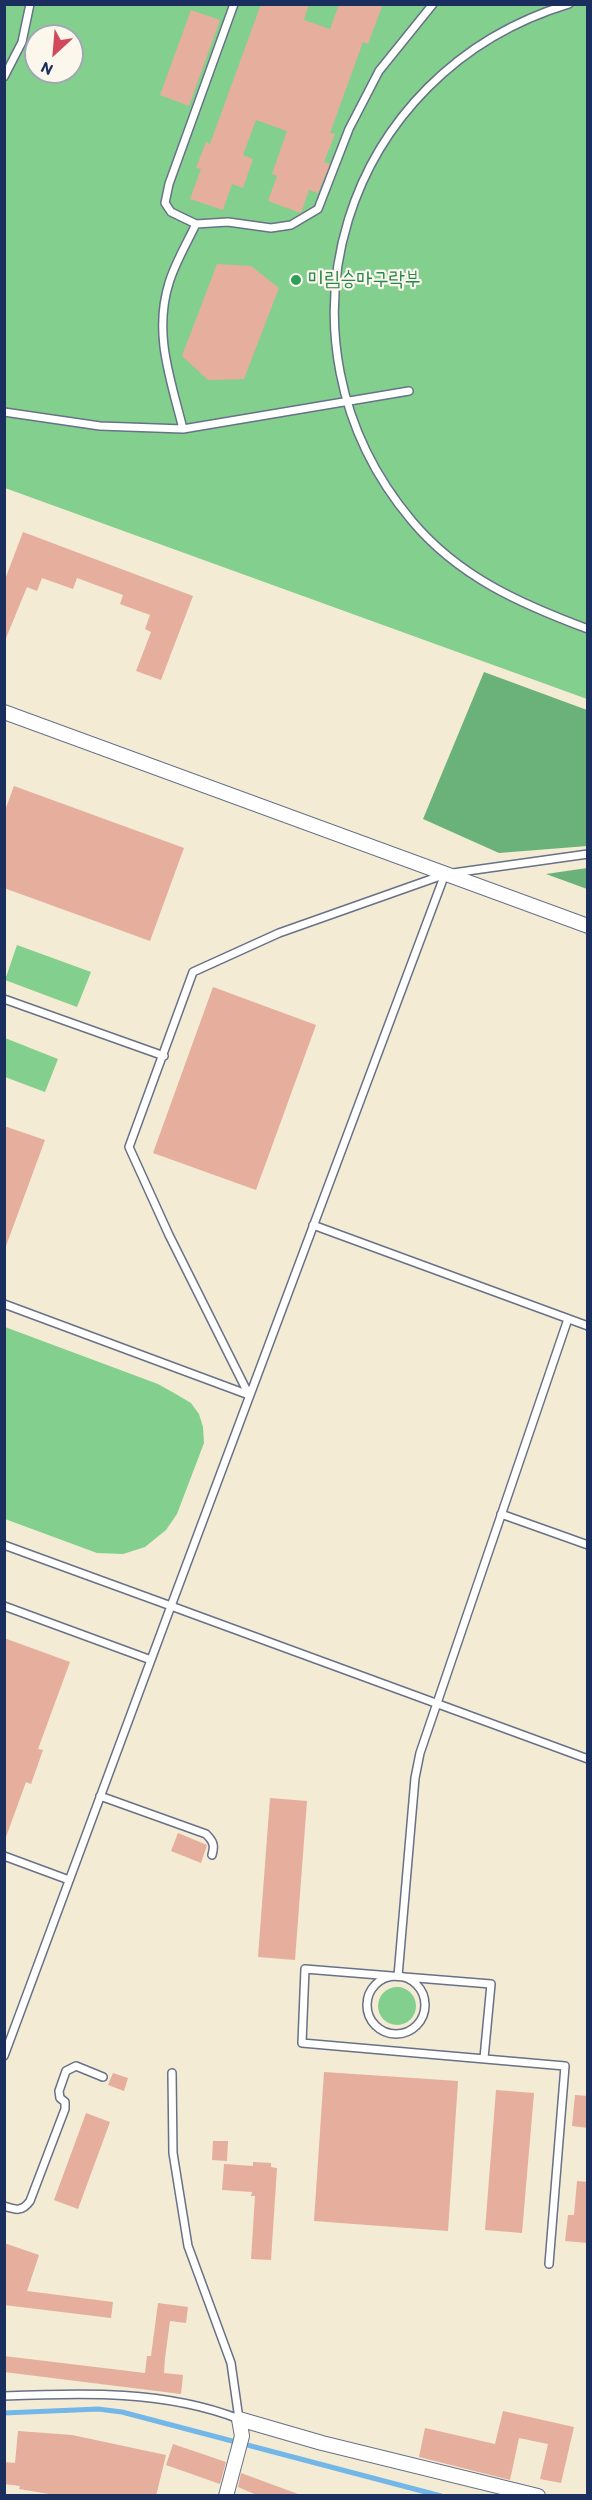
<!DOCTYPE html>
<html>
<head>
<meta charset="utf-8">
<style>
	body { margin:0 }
	#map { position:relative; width:592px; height:2500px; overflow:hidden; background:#f3ebd4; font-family:Itim,sans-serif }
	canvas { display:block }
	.frame { position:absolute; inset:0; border:6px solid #1b2f5e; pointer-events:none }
	.north { position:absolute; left:24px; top:24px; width:60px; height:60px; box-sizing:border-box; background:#fbf7ec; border:2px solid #a1a7b3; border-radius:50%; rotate:206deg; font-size:16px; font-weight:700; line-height:24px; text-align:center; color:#1b2f5e }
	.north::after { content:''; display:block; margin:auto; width:21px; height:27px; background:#d1495b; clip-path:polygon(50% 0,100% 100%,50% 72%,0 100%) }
</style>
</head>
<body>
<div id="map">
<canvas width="592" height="2500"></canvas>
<div class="frame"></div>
<div class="north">N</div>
</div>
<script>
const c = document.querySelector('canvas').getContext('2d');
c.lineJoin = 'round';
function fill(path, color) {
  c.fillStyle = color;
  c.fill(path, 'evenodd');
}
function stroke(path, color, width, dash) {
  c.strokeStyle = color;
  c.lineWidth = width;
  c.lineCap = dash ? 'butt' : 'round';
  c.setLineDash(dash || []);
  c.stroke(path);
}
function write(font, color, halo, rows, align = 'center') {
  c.font = font + ' Itim,"Poor Story",sans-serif';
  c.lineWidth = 4.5;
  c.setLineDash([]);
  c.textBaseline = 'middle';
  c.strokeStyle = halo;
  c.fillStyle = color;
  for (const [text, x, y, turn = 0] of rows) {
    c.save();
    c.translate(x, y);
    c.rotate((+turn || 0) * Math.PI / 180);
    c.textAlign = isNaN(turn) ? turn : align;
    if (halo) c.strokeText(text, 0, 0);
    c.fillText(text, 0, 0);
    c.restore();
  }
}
const green = new Path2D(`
	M4 5H587V699L5 488ZM36 36H72V72H36Z
	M17 945 91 972 77 1007 5 980Z
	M5 1038 58 1059 45 1092 5 1077Z
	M5 1327 158 1384 174 1393 191 1403 199 1414 203 1427 204 1443 177 1514 166 1530 145 1547 123 1554 97 1553 5 1519Z
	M378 2006a19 19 0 1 1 38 0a19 19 0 1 1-38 0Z`);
const forest = new Path2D(`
	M484 672 587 710V846L499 853 423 819Z
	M587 868V889L546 874Z`);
const stream = new Path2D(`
	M4 2413 98 2409 122 2412 441 2496`);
const building = new Path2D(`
	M261 4H309L304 20 330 29 339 4H383L368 44 363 42 330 133 335 134 324 162 330 164 318 193 309 190 301 213 268 201 277 176 272 174 287 131 256 120 243 155 253 159 243 188 232 184 223 210 190 199 201 169 196 168 206 142 210 144Z
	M191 10 220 20 189 106 160 95Z
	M217 264 251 266 279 288 244 379 208 380 182 356Z
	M23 532 193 596 161 680 136 671 151 632 145 629 150 615 120 604 123 595 77 578 73 589 42 578 37 591 27 587 4 643V582Z
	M14 786 184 848 150 941 4 888V813Z
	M213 987 316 1025 256 1190 153 1153Z
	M4 1126 45 1140 6 1246H4Z
	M4 1638 70 1662 38 1749 43 1750 31 1784 26 1782 6 1837 4 1836Z
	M270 1798 307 1801 295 1960 258 1957Z
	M178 1833 207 1845 201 1863 171 1851Z
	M324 2072 458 2081 448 2231 314 2221Z
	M113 2073 128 2078 124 2091 108 2085Z
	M496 2090 534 2093 522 2233 485 2230Z
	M575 2095 588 2096V2128L572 2126Z
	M86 2113 110 2122 78 2209 54 2200Z
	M213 2141H228L227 2161 212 2160Z
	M253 2162 271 2163V2167L277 2168 271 2260 251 2259 255 2196H251L252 2192 222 2190 224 2164 253 2166Z
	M577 2181 588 2182V2243L565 2241 568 2215H574Z
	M4 2243 39 2255 27 2291 113 2302 111 2318 4 2305Z
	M158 2303 188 2307 186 2323 170 2321 165 2358 164 2373 183 2375 181 2394 4 2372V2356L145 2373 147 2356H151Z
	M503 2411 574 2427 561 2483 540 2479 548 2444 519 2438 510 2480 419 2457 425 2428 495 2444Z
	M18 2431 72 2435 166 2455 156 2496H61L19 2489 20 2486 4 2484V2462L15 2463Z
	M173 2444 226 2462 220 2484 166 2465Z
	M241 2473 298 2494 297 2496H259L238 2487Z`);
const lane = new Path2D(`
	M234 4 169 184 165 203 171 212 196 224 228 222 271 228 291 225 318 209 349 129 379 71 433 4
	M569 4C343 72 259 339 412 521 459 577 521 604 588 629
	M4 77 22 42 30 4
	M4 412 100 426 183 429C171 380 153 334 169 283 175 263 187 243 196 224
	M183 429 409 391
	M453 873 588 854
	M445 874 171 1606 588 1759
	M4 999 164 1056
	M313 1225 588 1326
	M4 1304 249 1395
	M249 1395 169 1235 129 1147 193 972 279 933 443 875
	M501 1514 588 1545
	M4 1545 171 1606 4 2056
	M4 1606 151 1660
	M100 1796 206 1834C213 1841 215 1845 212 1855
	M4 1856 69 1880
	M367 2005a29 29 0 1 1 58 0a29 29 0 1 1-58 0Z
	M398 1976 415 1778 420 1753 568 1319
	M484 2058 491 1984 305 1969 302 2043 565 2066 549 2264
	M4 2206C16 2210 22 2212 30 2201L65 2109V2102L60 2098 59 2091 66 2071 76 2066 103 2077
	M4 2396C83 2393 165 2390 239 2419L231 2363 188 2246 173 2153 172 2073`);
const street = new Path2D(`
	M4 712 588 926
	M226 2496 242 2436 239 2419 322 2443 538 2496`);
const markers = [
	[296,280,6,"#2e9e5b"]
];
const leisureNames = [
	["미림승마구락부",308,280]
];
fill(green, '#83d08e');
fill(forest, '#6ab279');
stroke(stream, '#73b7e9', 5);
fill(building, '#e5ae9d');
stroke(lane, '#677187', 10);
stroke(street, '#677187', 16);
stroke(lane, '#fff', 7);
stroke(street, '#fff', 14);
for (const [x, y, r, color] of markers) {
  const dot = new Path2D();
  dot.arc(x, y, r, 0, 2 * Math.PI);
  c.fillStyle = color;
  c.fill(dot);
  stroke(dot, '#fbf7ec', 2);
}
write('20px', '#27864d', '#fbf7ec', leisureNames, 'left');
</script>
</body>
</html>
